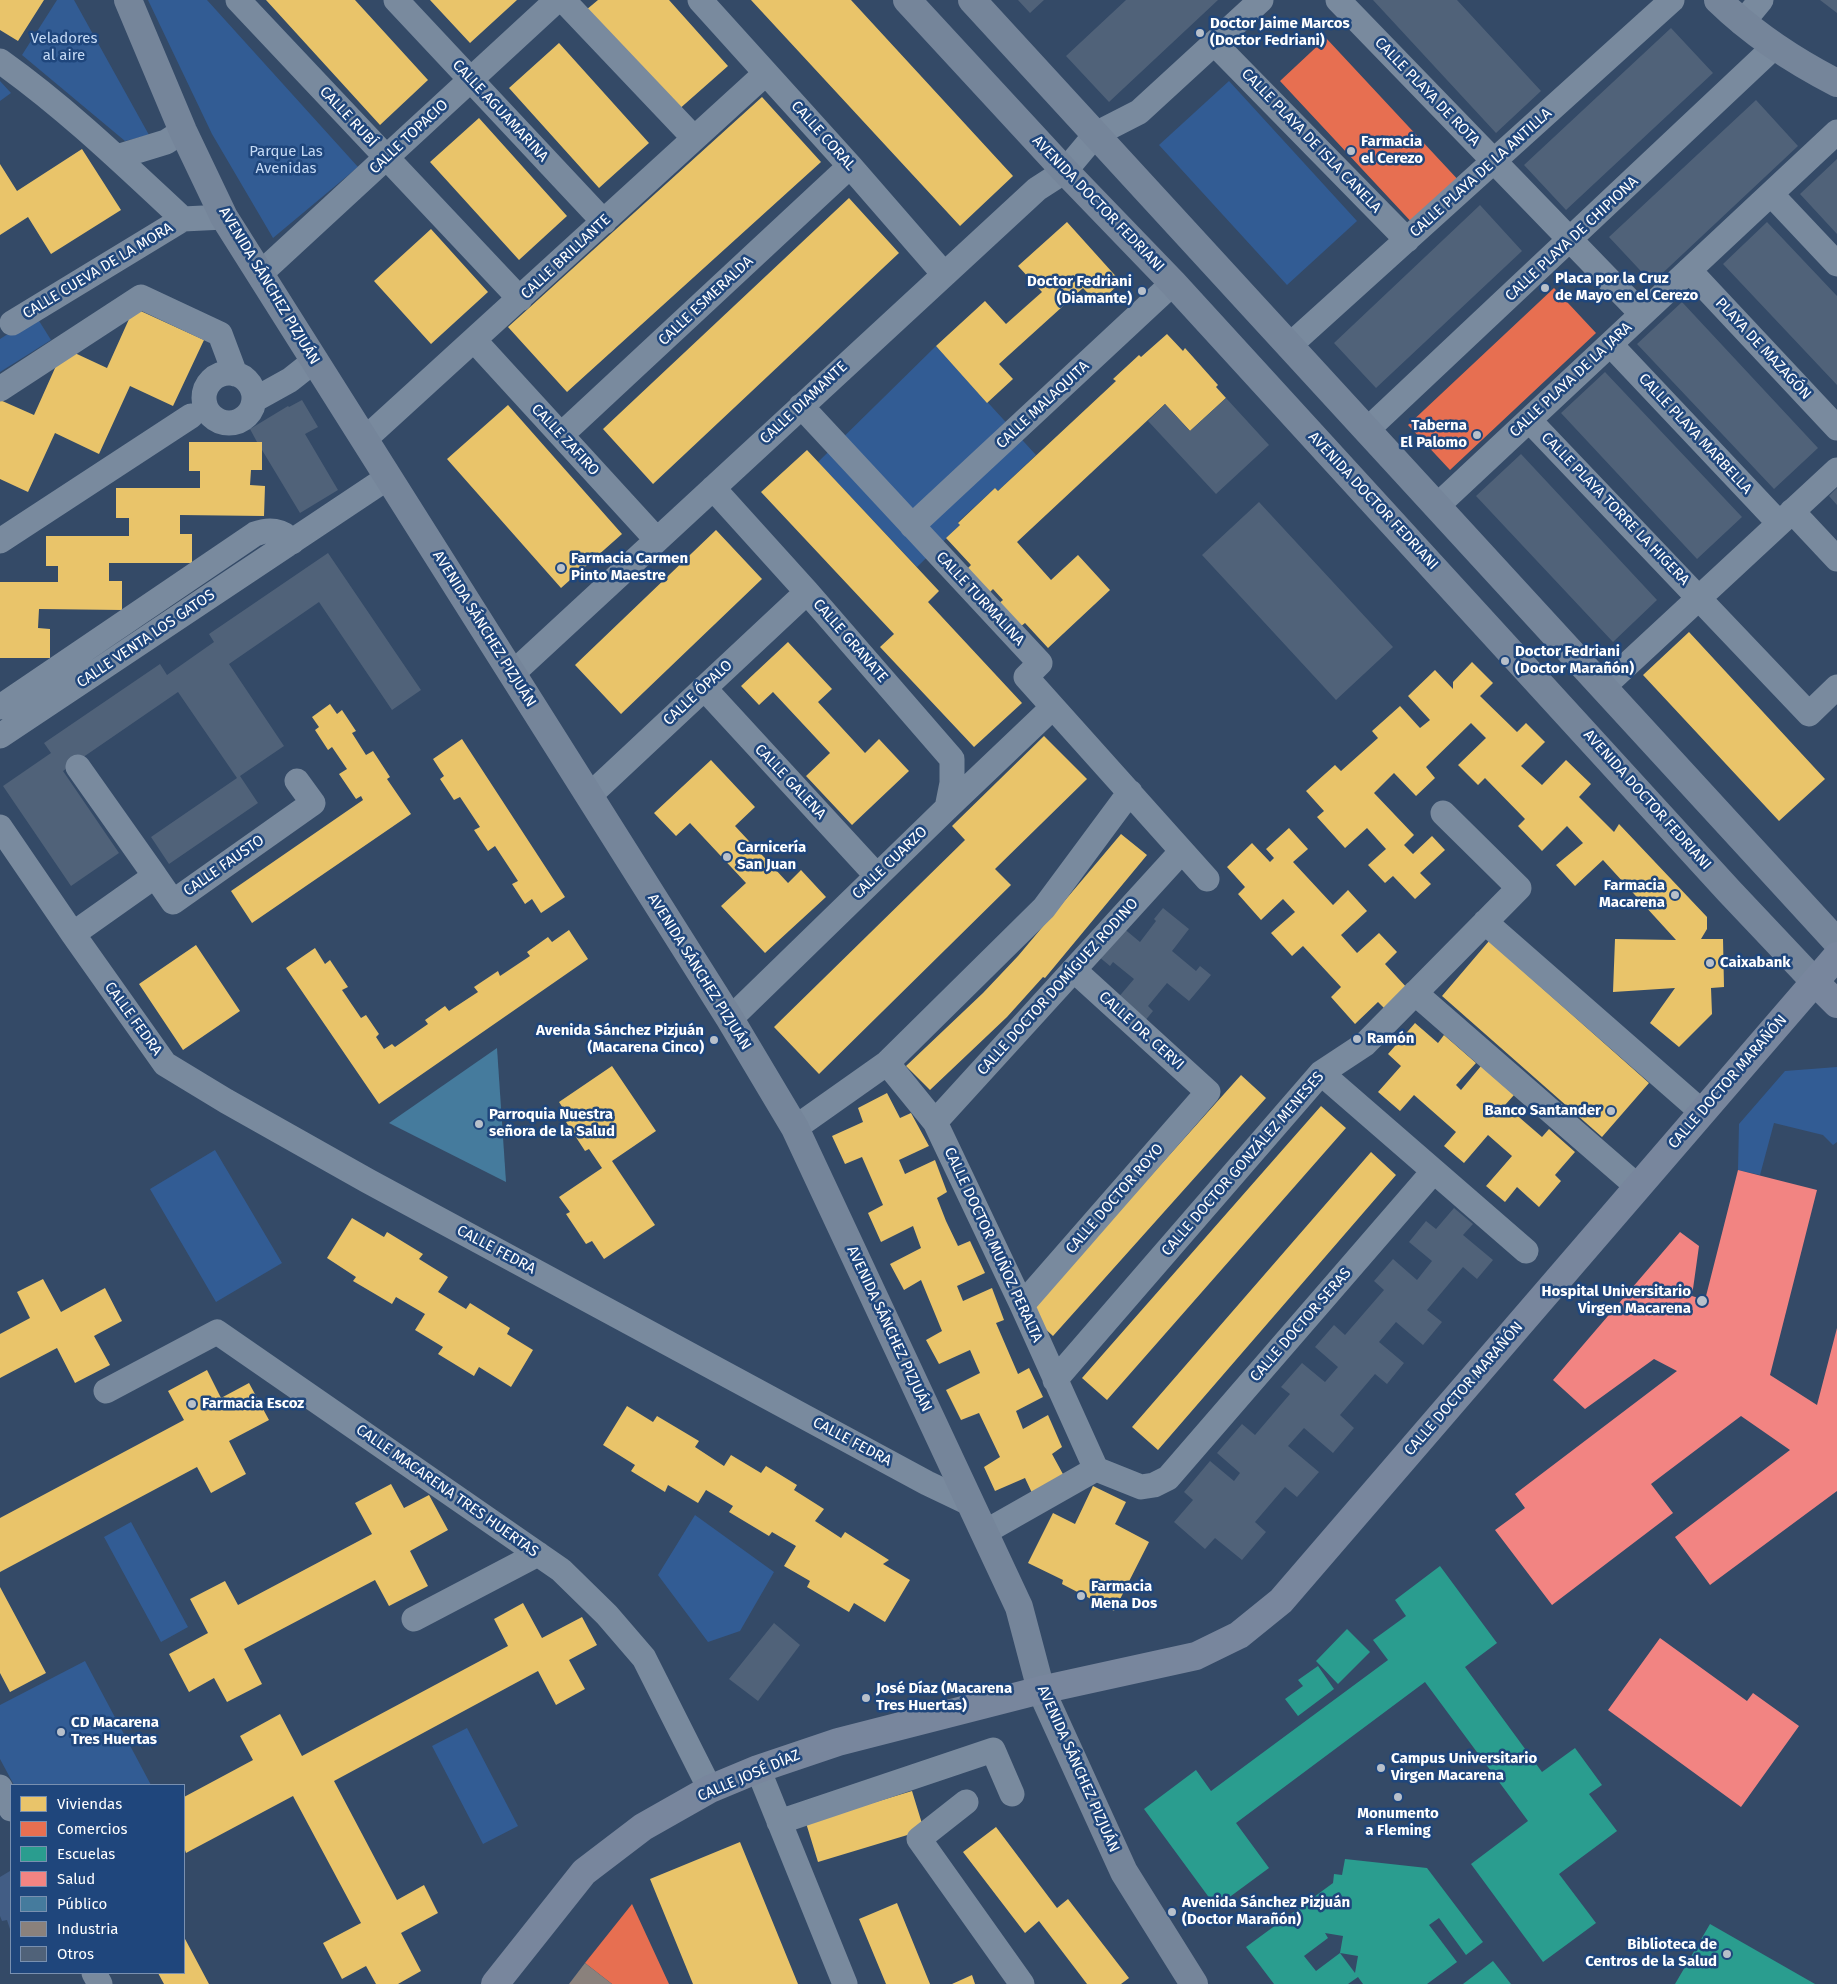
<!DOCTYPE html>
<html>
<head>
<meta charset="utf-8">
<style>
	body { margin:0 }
	#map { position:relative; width:1837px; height:1984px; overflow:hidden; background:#344a67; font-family:"Fira Sans",sans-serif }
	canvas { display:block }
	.legend { position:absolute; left:10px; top:1784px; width:175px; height:190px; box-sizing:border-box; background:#1f467c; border:1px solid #7990b0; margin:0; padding:6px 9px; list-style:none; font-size:15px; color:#fff }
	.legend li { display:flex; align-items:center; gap:10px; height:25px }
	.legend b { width:25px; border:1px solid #7990b0 }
</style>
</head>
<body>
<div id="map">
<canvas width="1837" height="1984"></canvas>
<ul class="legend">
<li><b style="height:14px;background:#e9c46a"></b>Viviendas</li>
<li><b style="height:14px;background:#e76f51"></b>Comercios</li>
<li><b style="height:14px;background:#2a9d8f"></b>Escuelas</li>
<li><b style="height:14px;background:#f28482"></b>Salud</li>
<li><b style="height:14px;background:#457b9d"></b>Público</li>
<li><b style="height:14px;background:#8a817c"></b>Industria</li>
<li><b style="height:14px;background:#506279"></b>Otros</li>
</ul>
</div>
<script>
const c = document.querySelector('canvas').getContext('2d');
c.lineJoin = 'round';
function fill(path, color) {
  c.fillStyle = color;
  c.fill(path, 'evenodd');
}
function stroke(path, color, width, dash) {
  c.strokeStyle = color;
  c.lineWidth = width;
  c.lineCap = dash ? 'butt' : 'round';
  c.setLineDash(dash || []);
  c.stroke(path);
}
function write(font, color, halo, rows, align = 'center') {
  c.font = font + ' "Fira Sans",sans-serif';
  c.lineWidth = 5;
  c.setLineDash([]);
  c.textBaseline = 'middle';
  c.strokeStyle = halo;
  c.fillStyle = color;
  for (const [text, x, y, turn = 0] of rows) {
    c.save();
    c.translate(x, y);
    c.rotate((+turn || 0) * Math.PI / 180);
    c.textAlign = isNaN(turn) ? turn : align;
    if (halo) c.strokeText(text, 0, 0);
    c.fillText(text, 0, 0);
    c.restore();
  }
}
const green = new Path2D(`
	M57 0H74L149 135 125 141 22 55Z
	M148 0H207L358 167 273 238 212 134Z
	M0 81 11 93 0 101Z
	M1229 81 1357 221 1287 285 1159 145Z
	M36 316 51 340 0 372V339Z
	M936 346 1036 455 998 491 995 488 958 522 960 525 917 567 818 462Z
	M1837 1067V1142L1833 1145 1823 1135 1774 1123 1760 1175 1738 1170 1739 1124 1785 1071Z
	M215 1150 282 1263 216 1302 150 1189Z
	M695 1515 774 1572 740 1631 708 1642 658 1575Z
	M131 1522 188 1627 161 1642 104 1537Z
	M85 1661 151 1785H14L0 1759V1705Z
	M467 1728 518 1826 483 1844 432 1746Z`);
const water = new Path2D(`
	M10 1871 11 1874V1932L7 1920 2 1921 0 1916V1877Z`);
const homes = new Path2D(`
	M0 0H44L18 41 0 30Z
	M266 0H355L428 80 380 125Z
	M430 0H517L470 43Z
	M598 0H669L728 66 677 111 586 10Z
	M751 0H851L1013 176 960 226Z
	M559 43 649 143 599 188 509 88Z
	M762 97 821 162 567 392 508 327Z
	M479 118 567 216 519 260 430 162Z
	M82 149 121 210 51 254 28 217 0 235V164L17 191Z
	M849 198 899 253 653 484 603 429Z
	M1067 222 1121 282 1098 304 1083 288 999 364 1013 379 987 403 936 346 985 301 1006 324 1042 292 1018 266Z
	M431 229 488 292 431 344 374 281Z
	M134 308 204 340 173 406 130 386 99 454 55 433 28 492 0 479V400L34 415 64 348 107 368Z
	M1167 334 1183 351 1185 348 1218 385 1216 387 1226 398 1190 431 1165 404 1017 542 1051 580 1078 555 1110 590 1048 648 1025 623 1020 627 998 604 1003 600 993 589 989 593 967 569 971 565 946 538 960 525 958 523 995 488 998 491 1116 381 1113 379 1139 355 1141 357Z
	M508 405 622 534 561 588 447 459Z
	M189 442H262V470H251L250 485 265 486 264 516 180 515V534H192V563H109V581H122V610L39 609 38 628 50 629V658H0V582H58V566H46V536H129V518H116V488H200V471H189Z
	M807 450 939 591 928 602 1022 703 974 747 880 647 894 634 761 492Z
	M716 530 762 579 621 714 575 665Z
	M1689 632 1825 779 1779 821 1643 675Z
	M788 642 832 689 818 702 865 753 879 739 909 771 852 825 806 776 830 753 773 692 759 705 741 686Z
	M1472 662 1493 683 1480 696 1517 732 1526 723 1545 742 1521 766 1542 785 1566 760 1591 784 1579 797 1614 832 1619 824 1707 917V929L1701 939H1723L1724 987 1711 988 1712 1014 1679 1047 1650 1023 1675 988 1613 992 1615 939 1676 940 1603 860 1575 886 1556 865 1583 843 1567 826 1542 851 1518 826 1525 819 1485 778 1478 785 1458 765 1486 738 1471 723 1426 767 1435 778 1416 796 1394 773 1374 793 1414 835 1404 845 1413 854 1432 836 1445 850 1420 873 1431 884 1415 899 1393 876 1385 883 1368 865 1386 849 1367 828 1345 848 1317 817 1324 811 1306 791 1335 765 1341 771 1378 738 1372 731 1400 706 1420 728 1430 720 1408 696 1435 670 1453 689V682Z
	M330 704 337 714 342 710 356 731 352 733 366 755 373 751 390 777 387 779 411 814 252 923 231 891 363 800 361 796 356 799 339 774 347 769 332 747 328 750 315 730 319 727 312 717Z
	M1044 736 1087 779 995 869 1011 885 819 1074 774 1027 965 840 952 826Z
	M462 739 565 897 541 913 532 899 525 904 512 884 518 881 495 846 488 851 474 830 480 827 460 797 454 800 440 779 444 776 433 759Z
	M711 760 755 807 735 826 788 883 801 870 826 897 765 953 721 906 746 883 690 823 676 836 654 813Z
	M1289 828 1308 849 1293 862 1333 905 1348 890 1367 911 1341 935 1357 953 1379 933 1397 952 1385 964 1408 989 1386 1010 1378 1002 1355 1024 1331 997 1341 987 1303 946 1292 956 1271 933 1295 912 1283 899 1261 920 1238 894 1245 887 1227 867 1252 843 1270 862 1274 858 1266 849Z
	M1121 834 1147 855 1045 978 1043 977 1007 1017 930 1090 906 1066 983 993 1018 956Z
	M569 930 588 959 379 1104 286 968 315 948 325 964 330 960 348 987 342 990 361 1018 366 1015 379 1034 376 1037 384 1049 392 1044 395 1047 428 1024 425 1020 445 1006 449 1011 478 992 474 987 498 971 500 976 530 956 527 952 548 937 552 942Z
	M1489 941 1649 1083 1602 1137 1442 996Z
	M196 945 240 1011 183 1050 139 984Z
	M1415 1023 1438 1043 1444 1035 1476 1063 1456 1085 1461 1090 1481 1066 1514 1095 1505 1105 1542 1137 1549 1129 1575 1152 1555 1175 1561 1181 1539 1207 1517 1187 1505 1202 1486 1186 1512 1156 1488 1135 1464 1163 1444 1146 1456 1132 1414 1095 1400 1111 1378 1092 1401 1066 1388 1054Z
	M612 1066 656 1131 612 1161 655 1225 604 1259 592 1241 586 1244 566 1214 570 1212 559 1197 602 1168 589 1149 585 1151 566 1122 570 1119 559 1102Z
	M1241 1075 1266 1098 1053 1336 1028 1313Z
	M887 1093 900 1118 911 1113 929 1146 899 1160 905 1174 935 1160 947 1192 937 1198 946 1221 958 1246 970 1241 985 1273 957 1286 963 1301 992 1288 1004 1320 996 1323 1018 1374 1029 1368 1043 1397 1016 1411 1023 1429 1048 1415 1062 1447 1052 1454 1064 1476 1032 1493 1025 1478 995 1491 984 1467 1000 1457 979 1413 961 1420 946 1390 980 1373 970 1350 939 1364 926 1340 942 1331 921 1280 904 1290 890 1264 921 1248 913 1226 881 1242 868 1213 883 1205 862 1157 845 1164 832 1136 863 1122 858 1108Z
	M1321 1106 1346 1128 1107 1400 1082 1378Z
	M1371 1152 1396 1175 1158 1450 1132 1427Z
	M352 1218 384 1237 387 1232 423 1254 419 1259 448 1277 438 1292 466 1309 470 1303 510 1328 507 1334 533 1350 511 1387 479 1367 474 1376 438 1354 443 1347 415 1330 425 1314 396 1297 392 1304 353 1281 356 1277 327 1258Z
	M43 1279 61 1312 105 1288 122 1321 94 1336 110 1365 75 1383 57 1348 0 1378V1334L30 1318 17 1292Z
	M207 1370 221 1398 249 1383 269 1420 229 1441 246 1474 211 1493 197 1467 0 1572V1518L184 1420 168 1391Z
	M627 1406 653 1422 657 1416 699 1441 695 1447 724 1466 731 1455 761 1473 766 1466 797 1485 794 1490 824 1509 815 1521 841 1538 845 1532 889 1560 883 1564 910 1580 885 1622 854 1603 849 1612 807 1587 810 1581 784 1566 796 1546 772 1532 769 1536 729 1512 733 1506 706 1490 698 1503 668 1485 665 1492 631 1471 635 1465 603 1445Z
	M391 1484 404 1508 429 1495 448 1530 410 1551 428 1586 389 1606 375 1580 244 1649 262 1684 227 1702 214 1678 189 1692 169 1654 208 1633 190 1599 225 1581 238 1605 372 1534 355 1503Z
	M1093 1486 1126 1502 1115 1524 1149 1542 1114 1611 1062 1584 1063 1580 1028 1563 1053 1513 1075 1524Z
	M0 1587 46 1673 10 1692 0 1673Z
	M523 1603 542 1638 582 1617 597 1645 569 1660 585 1689 556 1705 538 1671 334 1781 397 1900 424 1885 438 1913 401 1933 421 1971 398 1984H376L366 1966 342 1979 323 1943 361 1923 293 1796 186 1853 184 1847V1797L253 1760 240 1736 280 1714 302 1756 508 1646 494 1619Z
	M912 1791 924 1830 818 1862 806 1823Z
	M996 1827 1057 1908 1068 1899 1129 1978 1121 1984H1087L1039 1921 1025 1933 963 1852Z
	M740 1842 798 1984H693L650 1879Z
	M897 1903 930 1984H886L859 1919Z
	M184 1937 209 1984H164L158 1973H184Z
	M972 1975 975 1984H952Z`);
const shops = new Path2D(`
	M1326 38 1462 184 1416 227 1280 81Z
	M1554 288 1596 333 1450 470 1408 425Z
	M632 1904 669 1984H612L585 1963Z`);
const schools = new Path2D(`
	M1440 1566 1497 1643 1465 1667 1542 1772 1575 1748 1602 1785 1589 1794 1617 1831 1559 1874 1596 1923 1543 1962 1471 1864 1528 1821 1425 1682 1236 1823 1269 1868 1216 1907 1144 1809 1196 1770 1211 1791 1388 1660 1373 1640 1406 1616 1395 1600Z
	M1347 1629 1370 1652 1338 1684 1316 1661Z
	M1318 1666 1334 1689 1298 1716 1285 1699 1303 1686 1298 1680Z
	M1345 1859 1427 1868 1483 1942 1466 1955 1439 1918 1429 1925 1457 1962 1427 1984H1363L1358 1977 1348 1984H1274L1246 1947 1333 1883 1334 1874 1342 1875ZM1325 1933 1343 1936 1340 1953 1316 1971 1304 1956 1328 1938ZM1340 1953 1358 1956 1355 1973Z
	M1710 1924 1815 1984H1675Z
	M1493 1961 1511 1984H1463Z`);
const health = new Path2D(`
	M1738 1170 1817 1190 1770 1375 1817 1405 1837 1328V1491L1710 1585 1675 1537 1790 1450 1741 1416 1651 1484 1673 1513 1552 1605 1495 1530 1525 1508 1515 1494 1677 1371 1654 1359 1585 1409 1553 1380 1680 1232 1699 1246 1692 1296 1705 1300Z
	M1660 1638 1747 1701 1753 1693 1799 1726 1741 1807 1608 1710Z`);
const public = new Path2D(`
	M497 1048 506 1182 389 1123Z`);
const industry = new Path2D(`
	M585 1963 612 1984H569Z`);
const building = new Path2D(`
	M1018 0H1044L1030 13Z
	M1126 0H1218L1109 102 1066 56Z
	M1373 0H1457L1541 91 1496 133Z
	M1820 0H1837V13Z
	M1671 28 1713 73 1566 210 1524 165Z
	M1756 100 1798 146 1652 283 1609 237Z
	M1837 159V234L1800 194Z
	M1480 205 1522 251 1376 388 1334 343Z
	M1767 222 1837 296V385L1723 264Z
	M1682 302 1818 448 1774 489 1637 344Z
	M1605 372 1742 517 1697 559 1561 413Z
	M1226 398 1269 445 1216 494 1148 421 1165 404 1190 431Z
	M302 400 318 427 305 434 338 490 300 513 262 450V442H257L250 429 288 406 289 407Z
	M1521 454 1657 600 1613 642 1476 496Z
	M1837 488V505L1829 496Z
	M1259 502 1393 647 1336 700 1202 555Z
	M328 553 421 690 392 710 319 602 229 664 284 746 240 776 258 803 169 864 151 837 237 778 178 692 63 771 119 853 71 886 3 786 51 753 44 743 160 664 167 675 214 642 209 634Z
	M1163 908 1189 929 1172 951 1196 971 1200 966 1211 975 1189 1001 1167 983 1148 1006 1153 1011 1144 1022 1117 999 1134 979 1113 962 1110 966 1098 956 1122 927 1140 942 1156 921 1154 919Z
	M1454 1208 1473 1224 1463 1235 1493 1260 1477 1279 1463 1267 1427 1310 1442 1322 1423 1345 1396 1322 1379 1342 1404 1363 1387 1384 1375 1374 1340 1415 1354 1428 1333 1453 1304 1428 1288 1446 1319 1472 1297 1497 1285 1487 1255 1522 1266 1532 1242 1560 1215 1538 1205 1549 1174 1522 1193 1500 1184 1492 1210 1461 1234 1481 1240 1473 1217 1453 1242 1424 1255 1435 1290 1394 1281 1387 1302 1363 1325 1382 1338 1367 1315 1347 1334 1325 1345 1335 1384 1290 1374 1281 1393 1259 1417 1280 1432 1261 1409 1242 1426 1221 1436 1229Z
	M774 1623 800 1645 758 1701 729 1679Z`);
const street = new Path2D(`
	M238 0 520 299
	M396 0 604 222
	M563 0 694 138
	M700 0 850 166 944 274
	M1338 0 1642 314
	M1742 23 1761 0
	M1214 43 1407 240
	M0 61C66 108 124 164 183 219L224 217
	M117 157 166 142 183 131
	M1771 194 1837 264
	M1689 270 1837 428
	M261 273 557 0
	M12 323 183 219
	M474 340 657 540
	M1610 344 1779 523
	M1289 346 1672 0
	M204 398a25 25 0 1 1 50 0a25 25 0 1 1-50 0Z
	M0 389 141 297 220 334 235 374
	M254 400 290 380 314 361
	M801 406 1040 663 1026 677 1207 879
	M1529 420 1809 714 1837 687
	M1367 430 1775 46
	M561 435 850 166
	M365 439 766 73
	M713 488 807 592 952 759V783L947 808
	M1437 506 1837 132
	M1792 511 1837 559
	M912 526 1173 283
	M0 541 191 416
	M512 674 1037 189 1065 171 1096 134 1139 112 1261 0
	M1603 687 1837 470
	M704 688 877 876
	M0 707 255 534C268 529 283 529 292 542
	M0 736 387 478
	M78 767 155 876
	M589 796 807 592
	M0 827 73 934 165 1064 226 1101 368 1181 927 1483 971 1504
	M1485 922 1702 1112
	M73 934 155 876 173 902 313 803 297 781
	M1415 993 1638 1187
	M730 1019 947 808 1052 708
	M887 1063 935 1122 1022 1305 1096 1469 1141 1487 1154 1485 1168 1478 1433 1172
	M1321 1073 1526 1251
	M935 1122 1181 852
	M795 1128 887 1063 1044 908 1130 792
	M1022 1305 1208 1092 1074 970
	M1055 1380 1321 1073 1365 1044 1519 888 1443 813
	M106 1391 217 1332 561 1570 607 1615 644 1658 710 1789
	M985 1532 1096 1469
	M414 1619 538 1554
	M758 1769 845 1984
	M0 1787 11 1809
	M966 1802 919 1839 1022 1984
	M779 1822 993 1750 1012 1794
	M94 1973 100 1984`);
const secondary = new Path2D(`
	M128 0 183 131 224 217 730 1019 795 1128 1019 1607 1041 1690 1124 1872 1194 1984
	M907 0 1065 171 1173 283 1729 891 1815 982
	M972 0 1837 942
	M1718 0C1753 34 1794 61 1837 83`);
const primary = new Path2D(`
	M1815 982 1837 1004
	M495 1984 584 1872 643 1827 710 1789 758 1769 838 1742 1041 1690 1196 1656 1239 1635 1281 1601 1837 956`);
const markers = [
	[1200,33,5,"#b8c0ca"],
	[1351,151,5,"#b8c0ca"],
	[1545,288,5,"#b8c0ca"],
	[1142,291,5,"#b8c0ca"],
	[1477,435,5,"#b8c0ca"],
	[561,568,5,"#b8c0ca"],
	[1505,661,5,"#b8c0ca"],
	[727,857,5,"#b8c0ca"],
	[1675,895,5,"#b8c0ca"],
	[1710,963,5,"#b8c0ca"],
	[1357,1039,5,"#b8c0ca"],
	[714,1040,5,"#b8c0ca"],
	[1611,1111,5,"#b8c0ca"],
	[479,1124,5,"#b8c0ca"],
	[1702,1301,6,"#b8c0ca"],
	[192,1404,5,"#b8c0ca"],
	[1081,1596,5,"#b8c0ca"],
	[866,1698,5,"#b8c0ca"],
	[61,1732,5,"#b8c0ca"],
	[1381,1768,5,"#b8c0ca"],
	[1398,1797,5,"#b8c0ca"],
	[1172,1912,5,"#b8c0ca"],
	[1727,1954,5,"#b8c0ca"]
];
const poiNames = [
	["Doctor Jaime Marcos",1210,24],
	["(Doctor Fedriani)",1210,41],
	["Farmacia",1361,142],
	["el Cerezo",1361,159],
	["Placa por la Cruz",1555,279],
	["de Mayo en el Cerezo",1555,296],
	["Doctor Fedriani",1132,282,"right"],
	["(Diamante)",1132,299,"right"],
	["Taberna",1467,426,"right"],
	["El Palomo",1467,443,"right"],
	["Farmacia Carmen",571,559],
	["Pinto Maestre",571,576],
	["Doctor Fedriani",1515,652],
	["(Doctor Marañón)",1515,669],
	["Carnicería",737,848],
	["San Juan",737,865],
	["Farmacia",1665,886,"right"],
	["Macarena",1665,903,"right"],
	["Caixabank",1720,963],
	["Avenida Sánchez Pizjuán",704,1031,"right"],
	["(Macarena Cinco)",704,1048,"right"],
	["Ramón",1367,1039],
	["Banco Santander",1601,1111,"right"],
	["Parroquia Nuestra",489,1115],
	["señora de la Salud",489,1132],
	["Hospital Universitario",1691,1292,"right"],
	["Virgen Macarena",1691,1309,"right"],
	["Farmacia Escoz",202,1404],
	["Farmacia",1091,1587],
	["Mena Dos",1091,1604],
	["José Díaz (Macarena",876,1689],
	["Tres Huertas)",876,1706],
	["CD Macarena",71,1723],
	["Tres Huertas",71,1740],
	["Campus Universitario",1391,1759],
	["Virgen Macarena",1391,1776],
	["Monumento",1398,1814,"center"],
	["a Fleming",1398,1831,"center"],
	["Avenida Sánchez Pizjuán",1182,1903],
	["(Doctor Marañón)",1182,1920],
	["Biblioteca de",1717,1945,"right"],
	["Centros de la Salud",1717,1962,"right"]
];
const parkNames = [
	["Veladores",64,39],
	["al aire",64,56],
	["Parque Las",286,152],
	["Avenidas",286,169]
];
const streetNames = [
	["CALLE PLAYA DE ROTA",1427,92,46],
	["CALLE AGUAMARINA",500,111,47],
	["CALLE RUBÍ",348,117,47],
	["CALLE CORAL",823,136,48],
	["CALLE TOPACIO",409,137,-43],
	["CALLE PLAYA DE ISLA CANELA",1311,141,46],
	["CALLE PLAYA DE LA ANTILLA",1481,173,-42],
	["AVENIDA DOCTOR FEDRIANI",1098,204,46],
	["CALLE PLAYA DE CHIPIONA",1572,239,-43],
	["CALLE BRILLANTE",566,257,-43],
	["CALLE CUEVA DE LA MORA",98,271,-31],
	["AVENIDA SÁNCHEZ PIZJUÁN",269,286,59],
	["CALLE ESMERALDA",706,301,-43],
	["PLAYA DE MAZAGÓN",1763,349,47],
	["CALLE PLAYA DE LA JARA",1571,380,-43],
	["CALLE DIAMANTE",804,403,-43],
	["CALLE MALAQUITA",1043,405,-43],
	["CALLE PLAYA MARBELLA",1695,434,47],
	["CALLE ZAFIRO",565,440,47],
	["AVENIDA DOCTOR FEDRIANI",1373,501,47],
	["CALLE PLAYA TORRE LA HIGERA",1615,509,46],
	["CALLE TURMALINA",980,599,47],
	["AVENIDA SÁNCHEZ PIZJUÁN",484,629,58],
	["CALLE VENTA LOS GATOS",146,639,-34],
	["CALLE GRANATE",850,641,49],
	["CALLE ÓPALO",698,693,-43],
	["CALLE GALENA",790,782,47],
	["AVENIDA DOCTOR FEDRIANI",1647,800,48],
	["CALLE CUARZO",890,863,-44],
	["CALLE FAUSTO",224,866,-35],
	["AVENIDA SÁNCHEZ PIZJUÁN",699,972,58],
	["CALLE DOCTOR DOMÍGUEZ RODINO",1058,987,-48],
	["CALLE FEDRA",133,1019,54],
	["CALLE DR. CERVI",1141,1031,42],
	["CALLE DOCTOR MARAÑÓN",1728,1082,-49],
	["CALLE DOCTOR GONZÁLEZ MENESES",1243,1164,-49],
	["CALLE DOCTOR ROYO",1115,1199,-49],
	["CALLE DOCTOR MUÑOZ PERALTA",993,1245,65],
	["CALLE FEDRA",496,1250,28],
	["CALLE DOCTOR SERAS",1301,1325,-49],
	["AVENIDA SÁNCHEZ PIZJUÁN",889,1329,65],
	["CALLE DOCTOR MARAÑÓN",1464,1389,-49],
	["CALLE FEDRA",852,1442,28],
	["CALLE MACARENA TRES HUERTAS",447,1491,35],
	["AVENIDA SÁNCHEZ PIZJUÁN",1078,1769,66],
	["CALLE JOSÉ DÍAZ",749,1776,-23]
];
fill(green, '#325c94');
fill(water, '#425d85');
fill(homes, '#e9c46a');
fill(shops, '#e76f51');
fill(schools, '#2a9d8f');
fill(health, '#f28482');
fill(public, '#457b9d');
fill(industry, '#8a817c');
fill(building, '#506279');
stroke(street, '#798a9e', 25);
stroke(secondary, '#75859a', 28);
stroke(primary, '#78869d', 28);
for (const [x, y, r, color] of markers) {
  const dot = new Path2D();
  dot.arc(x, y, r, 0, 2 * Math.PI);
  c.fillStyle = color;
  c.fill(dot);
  stroke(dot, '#1f467c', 2);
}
write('bold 15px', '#fff', '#1f467c', poiNames, 'left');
write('15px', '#c5daf5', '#1f467c', parkNames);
write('15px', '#fff', '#1f467c', streetNames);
</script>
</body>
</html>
